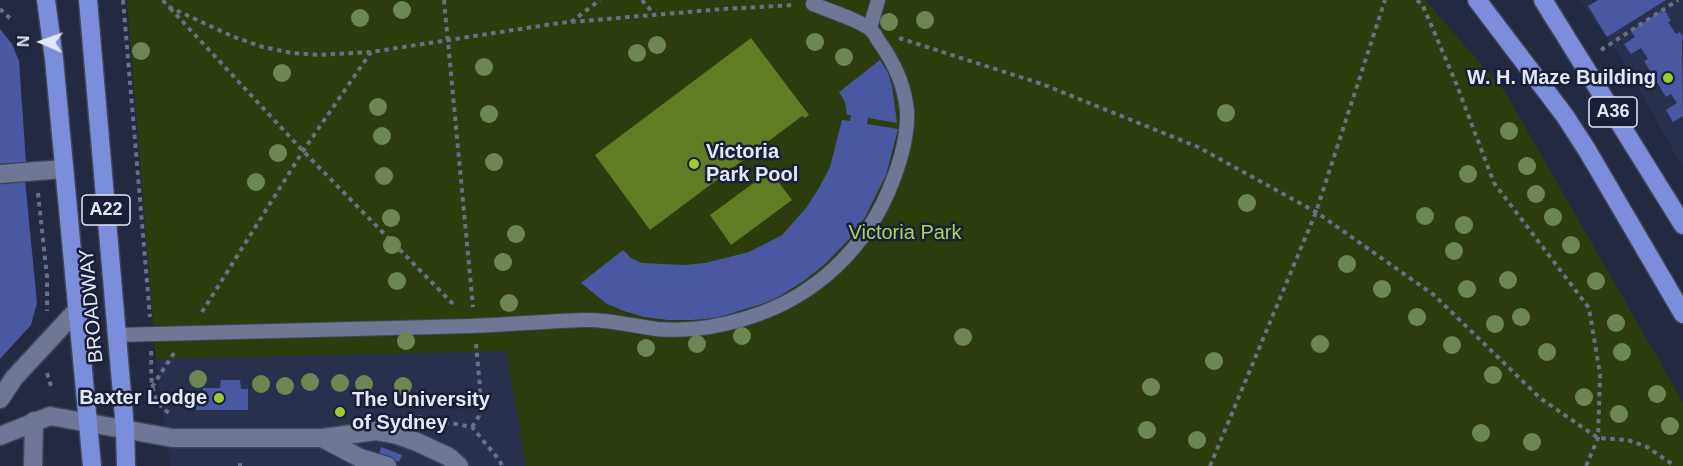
<!DOCTYPE html>
<html>
<head>
<meta charset="utf-8">
<style>
	body { margin:0 }
	#map { position:relative; width:1683px; height:466px; overflow:hidden; background:#232941; font-family:Arial,sans-serif }
	canvas { display:block }
	.north { position:absolute; left:12px; top:12px; width:60px; height:60px; -webkit-text-stroke:4px #1a1f37; paint-order:stroke; rotate:272deg; font-size:16px; font-weight:700; line-height:24px; text-align:center; color:#e3e8f8 }
	.north::after { content:''; display:block; margin:auto; width:21px; height:27px; background:#e3e8f8; clip-path:polygon(50% 0,100% 100%,50% 72%,0 100%) }
</style>
</head>
<body>
<div id="map">
<canvas width="1683" height="466"></canvas>
<div class="north">N</div>
</div>
<script>
const c = document.querySelector('canvas').getContext('2d');
c.lineJoin = 'round';
function fill(path, color) {
  c.fillStyle = color;
  c.fill(path, 'evenodd');
}
function stroke(path, color, width, dash) {
  c.strokeStyle = color;
  c.lineWidth = width;
  c.lineCap = dash ? 'butt' : 'round';
  c.setLineDash(dash || []);
  c.stroke(path);
}
function write(font, color, halo, rows, align = 'center') {
  c.font = font + ' Arial,sans-serif';
  c.lineWidth = 5;
  c.setLineDash([]);
  c.textBaseline = 'middle';
  c.strokeStyle = halo;
  c.fillStyle = color;
  for (const [text, x, y, turn = 0] of rows) {
    c.save();
    c.translate(x, y);
    c.rotate((+turn || 0) * Math.PI / 180);
    c.textAlign = isNaN(turn) ? turn : align;
    if (halo) c.strokeText(text, 0, 0);
    c.fillText(text, 0, 0);
    c.restore();
  }
}
const built = new Path2D(`
	M1579 0H1683V168L1622 59Z
	M506 351 527 466H170L156 359Z`);
const green = new Path2D(`
	M127 0H1425L1505 92 1683 402V466H526L506 351 156 359Z`);
const water = new Path2D(`
	M751 38 809 115 805 118 802 116 650 230 595 155Z
	M770 171 792 200 731 245 710 215Z`);
const building = new Path2D(`
	M1598 0H1666L1607 37 1588 6Z
	M1661 11 1662 13 1665 11 1671 21 1668 22 1676 34 1680 32 1683 37 1682 43 1683 116 1673 122 1666 110 1677 103 1671 94 1666 97 1644 61 1648 59 1641 48 1631 54 1624 44 1635 37 1631 31Z
	M0 29 12 44 19 61 26 162 0 166Z
	M880 60 888 73 892 86 897 123 868 118 867 124 898 129 886 175 865 217 852 236 825 264 805 280 780 296 765 303 716 318 692 320H668L644 317 624 311 607 304 581 283 623 250 631 258 642 263 684 265 705 263 749 252 782 235 806 208 819 188 830 167 842 120 850 121 851 115H847L845 102 839 92Z
	M25 180 37 303 31 325 0 359V182Z
	M221 380H240L241 389H248V410H196V404H191V393L203 392V388H220Z
	M381 447 402 455 399 462 379 455Z`);
const path = new Path2D(`
	M123 0 150 317
	M163 0 167 6 234 37 263 47 292 53 319 55 371 52 559 23 723 9 795 5
	M444 0 473 307
	M642 0 654 14
	M1417 0 1423 6 1456 83 1494 183 1589 308 1600 374 1598 438 1586 466
	M170 8 303 151 455 306
	M0 9 13 21
	M571 22 600 0
	M899 38 1042 84 1198 147 1316 212 1434 295 1540 398 1598 438 1628 440 1647 447 1675 466
	M1601 50 1678 0
	M38 193 47 277V311
	M202 312 303 151 371 52
	M151 351C152 375 147 401 171 414
	M47 373 51 386
	M152 387 174 353
	M418 417 472 427 500 461 502 466
	M472 427 479 416 480 387 476 344
	M240 463V466
	M1210 466 1316 212 1385 0`);
const service = new Path2D(`
	M870 28 878 0
	M117 335C235 331 353 330 471 326 508 325 545 321 583 320 608 319 633 326 657 329 688 332 718 327 747 318 816 297 868 247 893 180 901 159 908 135 907 112 905 86 895 64 880 43 877 39 875 33 871 30 864 22 825 9 813 4`);
const minor = new Path2D(`
	M0 174 64 169
	M0 399 14 378 77 310
	M0 436 50 416 173 438H322L376 431 397 435 417 442 449 457 459 466
	M322 438 360 458 387 466
	M33 466 34 421`);
const trunk = new Path2D(`
	M46 0 54 59 92 466
	M88 0 125 429 126 466
	M1477 0 1565 116 1587 150 1683 314
	M1543 0 1683 225`);
const trees = [
	[402,10],
	[360,18],
	[925,20],
	[889,22],
	[815,42],
	[657,45],
	[141,51],
	[637,53],
	[844,57],
	[484,67],
	[282,73],
	[378,107],
	[1226,113],
	[489,114],
	[1509,131],
	[382,136],
	[278,153],
	[494,162],
	[1527,166],
	[1468,174],
	[384,176],
	[256,182],
	[1536,194],
	[1247,203],
	[1425,216],
	[1553,217],
	[391,218],
	[1464,225],
	[516,234],
	[392,245],
	[1571,245],
	[1454,251],
	[503,262],
	[1347,264],
	[1508,280],
	[397,281],
	[1596,281],
	[1382,289],
	[1467,289],
	[509,303],
	[1417,317],
	[1521,317],
	[1616,323],
	[1495,324],
	[742,336],
	[963,337],
	[406,341],
	[697,344],
	[1320,344],
	[1452,345],
	[646,348],
	[1547,352],
	[1622,352],
	[1214,361],
	[1493,375],
	[198,379],
	[310,382],
	[340,383],
	[261,384],
	[364,384],
	[285,386],
	[403,386],
	[1151,387],
	[1657,394],
	[1584,397],
	[1619,414],
	[1670,426],
	[1147,430],
	[1481,433],
	[1197,440],
	[1532,442]
];
const markers = [
	[1668,78,6,"#9cca31"],
	[694,164,6,"#9cca31"],
	[219,398,6,"#9cca31"],
	[340,412,6,"#9cca31"]
];
const shields = [
	[1613,112,48],
	[106,210,48]
];
const shieldNames = [
	["A36",1613,112],
	["A22",106,210]
];
const poiNames = [
	["W. H. Maze Building",1656,78],
	["Victoria",706,152,"left"],
	["Park Pool",706,175,"left"],
	["Baxter Lodge",207,398],
	["The University",352,400,"left"],
	["of Sydney",352,423,"left"]
];
const parkNames = [
	["Victoria Park",905,233]
];
const streetNames = [
	["BROADWAY",92,306,-95]
];
fill(built, '#29304e');
fill(green, '#2d3c0d');
fill(water, '#617d24');
fill(building, '#4a58a2');
stroke(service, '#404559', 16);
stroke(minor, '#404559', 21);
stroke(trunk, '#404559', 21);
stroke(path, '#696f84', 4, [4.5, 4.5]);
stroke(service, '#6f7794', 14);
stroke(minor, '#6f7794', 18);
stroke(trunk, '#7c8edb', 18);
c.fillStyle = '#6e8652';
for (const [x, y] of trees) {
  c.beginPath();
  c.arc(x, y, 9, 0, 2 * Math.PI);
  c.fill();
}
for (const [x, y, r, color] of markers) {
  const dot = new Path2D();
  dot.arc(x, y, r, 0, 2 * Math.PI);
  c.fillStyle = color;
  c.fill(dot);
  stroke(dot, '#1a1f37', 2);
}
for (const [x, y, w] of shields) {
  const box = new Path2D();
  box.roundRect(x - w / 2, y - 15, w, 30, 4.5);
  c.fillStyle = '#1a1f37';
  c.fill(box);
  stroke(box, '#e3e8f8', 1.5);
}
write('bold 18px', '#e3e8f8', null, shieldNames);
write('bold 20px', '#e3e8f8', '#1a1f37', poiNames, 'right');
write('20px', '#abd360', '#1a1f37', parkNames);
write('20px', '#e3e8f8', '#1a1f37', streetNames);
</script>
</body>
</html>
